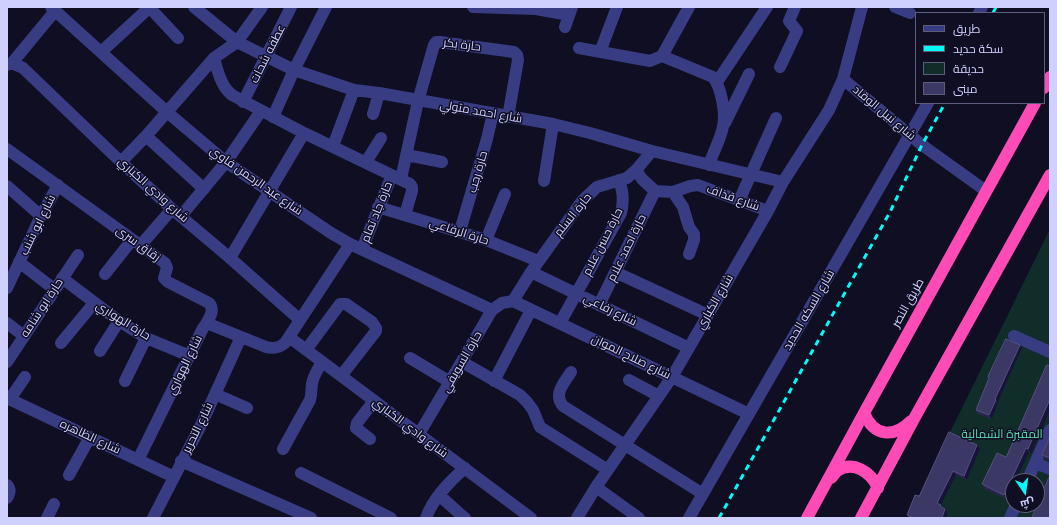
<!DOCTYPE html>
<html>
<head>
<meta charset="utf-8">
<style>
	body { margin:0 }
	#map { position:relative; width:1057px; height:525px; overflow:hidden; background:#0f0e23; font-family:"IBM Plex Sans",Cairo,sans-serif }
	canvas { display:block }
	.frame { position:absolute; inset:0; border:8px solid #d0d0ff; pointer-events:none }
	.legend { position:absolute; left:915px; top:12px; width:130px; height:92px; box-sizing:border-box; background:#0f0e23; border:1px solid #5c5c7b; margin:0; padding:5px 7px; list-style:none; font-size:12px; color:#d0d0ff }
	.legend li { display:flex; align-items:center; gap:8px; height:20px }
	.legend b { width:20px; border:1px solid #5c5c7b }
	.north { position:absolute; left:1005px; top:473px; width:40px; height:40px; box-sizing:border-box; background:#0f0e23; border:1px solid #5c5c7b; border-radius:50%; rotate:167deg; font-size:11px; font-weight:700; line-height:16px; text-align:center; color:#d0d0ff }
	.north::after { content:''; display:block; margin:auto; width:14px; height:18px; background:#00fbf9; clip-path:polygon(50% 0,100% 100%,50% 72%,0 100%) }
</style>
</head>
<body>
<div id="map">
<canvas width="1057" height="525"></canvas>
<div class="frame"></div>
<ul class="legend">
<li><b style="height:5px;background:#383d83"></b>طريق</li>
<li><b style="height:5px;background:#00fbf9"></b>سكة حديد</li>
<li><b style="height:11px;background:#112d29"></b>حديقة</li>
<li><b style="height:11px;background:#3b3865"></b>مبنى</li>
</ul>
<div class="north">ش</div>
</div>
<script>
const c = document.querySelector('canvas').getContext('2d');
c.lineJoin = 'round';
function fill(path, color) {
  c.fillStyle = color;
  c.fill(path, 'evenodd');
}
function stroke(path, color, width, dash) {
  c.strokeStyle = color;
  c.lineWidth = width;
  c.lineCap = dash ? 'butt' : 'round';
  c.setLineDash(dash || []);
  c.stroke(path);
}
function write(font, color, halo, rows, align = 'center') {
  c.font = font + ' "IBM Plex Sans",Cairo,sans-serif';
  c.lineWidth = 3;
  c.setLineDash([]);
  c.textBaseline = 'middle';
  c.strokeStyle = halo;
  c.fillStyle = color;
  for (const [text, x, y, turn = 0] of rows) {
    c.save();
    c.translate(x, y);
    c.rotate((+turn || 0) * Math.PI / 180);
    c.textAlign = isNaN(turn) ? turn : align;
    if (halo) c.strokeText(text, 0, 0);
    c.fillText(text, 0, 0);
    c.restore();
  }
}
const green = new Path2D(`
	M1050 229V518H909L927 479ZM1013 481H1037V505H1013Z`);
const minor = new Path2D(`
	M51 7 167 112 226 162 331 233 350 244 492 310
	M149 7 178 38
	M194 7 237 42 294 70 354 90 379 93 553 124 590 133 652 151 783 182
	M473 7 536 9 569 15
	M862 7 843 79 922 145 986 191
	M895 7 910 13
	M979 13 982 7
	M565 27 572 7
	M579 48 650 61 662 56 689 7
	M101 52 150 7
	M600 52 617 7
	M662 56 713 77C721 87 726 113 723 126 721 139 713 152 709 165
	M214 58C218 72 221 86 232 95L304 133 410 184 412 187V191L405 215
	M12 63 55 11
	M7 65 12 63 23 68 121 162 172 209 230 258 300 320
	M780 67 797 31 789 21 795 7
	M717 82 767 7
	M243 102 291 7
	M373 114 379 93
	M273 117 294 70 326 7
	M725 123 749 74
	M146 136 204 189
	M333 146 354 90
	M7 149 165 263 167 268 164 278 168 282 209 303C215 310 210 317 206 324
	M407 155 442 162
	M121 162 146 136 214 58 237 42 262 7
	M366 162 381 138
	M636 170 642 179 655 191 673 192 690 186 698 185 768 211
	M401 179 418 101 434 45 436 42H440L514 52 517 55 518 60 508 117
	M544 181 553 124
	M7 186 41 216
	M673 192 683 207 689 227 694 234V240L689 254
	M739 201 776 118
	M378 207 486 240 538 261
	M181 216 226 162 261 111
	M460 231 487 139 493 113
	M486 240 505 194
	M140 246 172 209
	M362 249 392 175
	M230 258 304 133
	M19 262 54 289
	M531 272 689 348
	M615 272 708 315
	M105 274 132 240
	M62 278 119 321 146 338 190 356
	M7 288 41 216 58 185
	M513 301 749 414
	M513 301 531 272 582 201 597 187 627 178 636 170 652 151
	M599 305 655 191
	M7 323 24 336
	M560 323 621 213C624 200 623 192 619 180
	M1014 336 1050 352
	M289 337 531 518
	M61 343 94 303
	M306 350 340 304H346L372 322 376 328V331L341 376
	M100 351 119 321
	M410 358 450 382
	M7 362 78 255
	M462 362 520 395 527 402 533 410 540 427 608 470
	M571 372C564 383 553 394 563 406L703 494
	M629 380 659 396
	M125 381 146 338
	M494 381 531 310
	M215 394 247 408
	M7 398 174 477
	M10 399 25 377
	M419 434 492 310 502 303 513 301
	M370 439 356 428 357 423 374 401
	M283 449 310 400C312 394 311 389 312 384 313 376 318 369 322 362
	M138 460 203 328 206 324H209L266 347C274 349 279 348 285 343L350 244
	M181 461 311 518
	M1035 463 1050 469
	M301 473 391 518
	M69 475 90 437
	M1027 481 1050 430
	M7 485C11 489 10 493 7 498
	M596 487 639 518
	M439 495 459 513 465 518
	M47 518 54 504
	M153 518 201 425 241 337
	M426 518C433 498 449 482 465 468
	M577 518 596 487 672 377 768 211 783 182 829 110 843 79
	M689 518 928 103
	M1010 518 1016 505`);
const highway = new Path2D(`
	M1044 88 1050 77
	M864 413C874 437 894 438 911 421
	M831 478C833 476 835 473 837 471 853 460 871 472 878 488
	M807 518 864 413 1035 103
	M861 518 915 417 1050 175`);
const rail = new Path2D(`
	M993 13 996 7
	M719 518 890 212 922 145 945 103`);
const wall = new Path2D(`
	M1022 348 998 402V403L992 419 978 414 976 410 989 378 988 377Z
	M1047 365 1031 454 1029 453 1015 481H1013V486L1007 499 985 489 982 484 1006 457Z
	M1050 437V461L1045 459 1042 455Z
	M980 449 967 480 956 475 941 505 943 508 945 509 948 513 946 518H909L907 515 919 496Z`);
const shadedWall = new Path2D(`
	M1020 345 1022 348 998 402V403L992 419 989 415 995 399Z
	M1050 399V410L1031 454 1028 449Z
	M977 445 980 449 967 480 964 476Z
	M1026 448 1029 453 1015 481H1013V486L1007 499 1004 495Z
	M953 471 956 475 941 505 944 509 943 511 937 503Z
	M945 509 948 513 946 518H942Z`);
const building = new Path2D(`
	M1006 339 1020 345 995 399 996 400 989 415 976 410 989 378 988 377Z
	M1047 365 1050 366V399L1028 449 1026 448 1004 495 982 484 997 453 1006 457Z
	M949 432 977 445 964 476 953 471 937 503 941 505 940 506 945 509 942 518H914L907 515 915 495 919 496Z
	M1050 437V458L1042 455Z
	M1049 478H1050V518H1032Z`);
const streetNames = [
	["حارة بكر",462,45,7],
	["عطفه شحات",268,54,-63],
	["شارع احمد متولي",481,112,10],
	["شارع نبيل الوقاد",884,113,40],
	["حارة رجب",478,172,-74],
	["شارع عبد الرحمن فاوي",256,181,35],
	["شارع وادي الكباري",153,190,42],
	["شارع قذاف",733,198,20],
	["حارة جاد تمام",377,212,-68],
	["حارة السلم",573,215,-51],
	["شارع ابو شنب",38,225,-64],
	["حارة الرفاعي",459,232,18],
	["حارة حسن علام",603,242,-63],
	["زقاق سرى",138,244,36],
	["حارة احمد علام",627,248,-64],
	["شارع الكباري",715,302,-60],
	["طريق النصر",908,303,-61],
	["حارة ابو شامه",42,308,-57],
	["شارع رفاعي",610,310,26],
	["شارع السكه الحديد",809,310,-60],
	["حارة الهواري",123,321,32],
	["شارع صلاح الموان",631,357,26],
	["حارة السويفي",462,362,-60],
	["شارع الهواري",185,365,-64],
	["شارع التحرير",198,428,-64],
	["شارع وادي الكباري",410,428,37],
	["شارع الظاهره",90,437,25]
];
const parkNames = [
	["المقبرة الشمالية",1002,435]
];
fill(green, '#112d29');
stroke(minor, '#383d83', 12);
stroke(highway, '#ff4bb5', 12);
stroke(rail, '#00fbf9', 3, [6, 5]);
fill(wall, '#2a2652');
fill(shadedWall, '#171537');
fill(building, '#3b3865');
stroke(building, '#53507d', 1);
write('12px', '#d0d0ff', '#0f0e23', streetNames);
write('12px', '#5ae1b1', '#0f0e23', parkNames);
</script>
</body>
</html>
